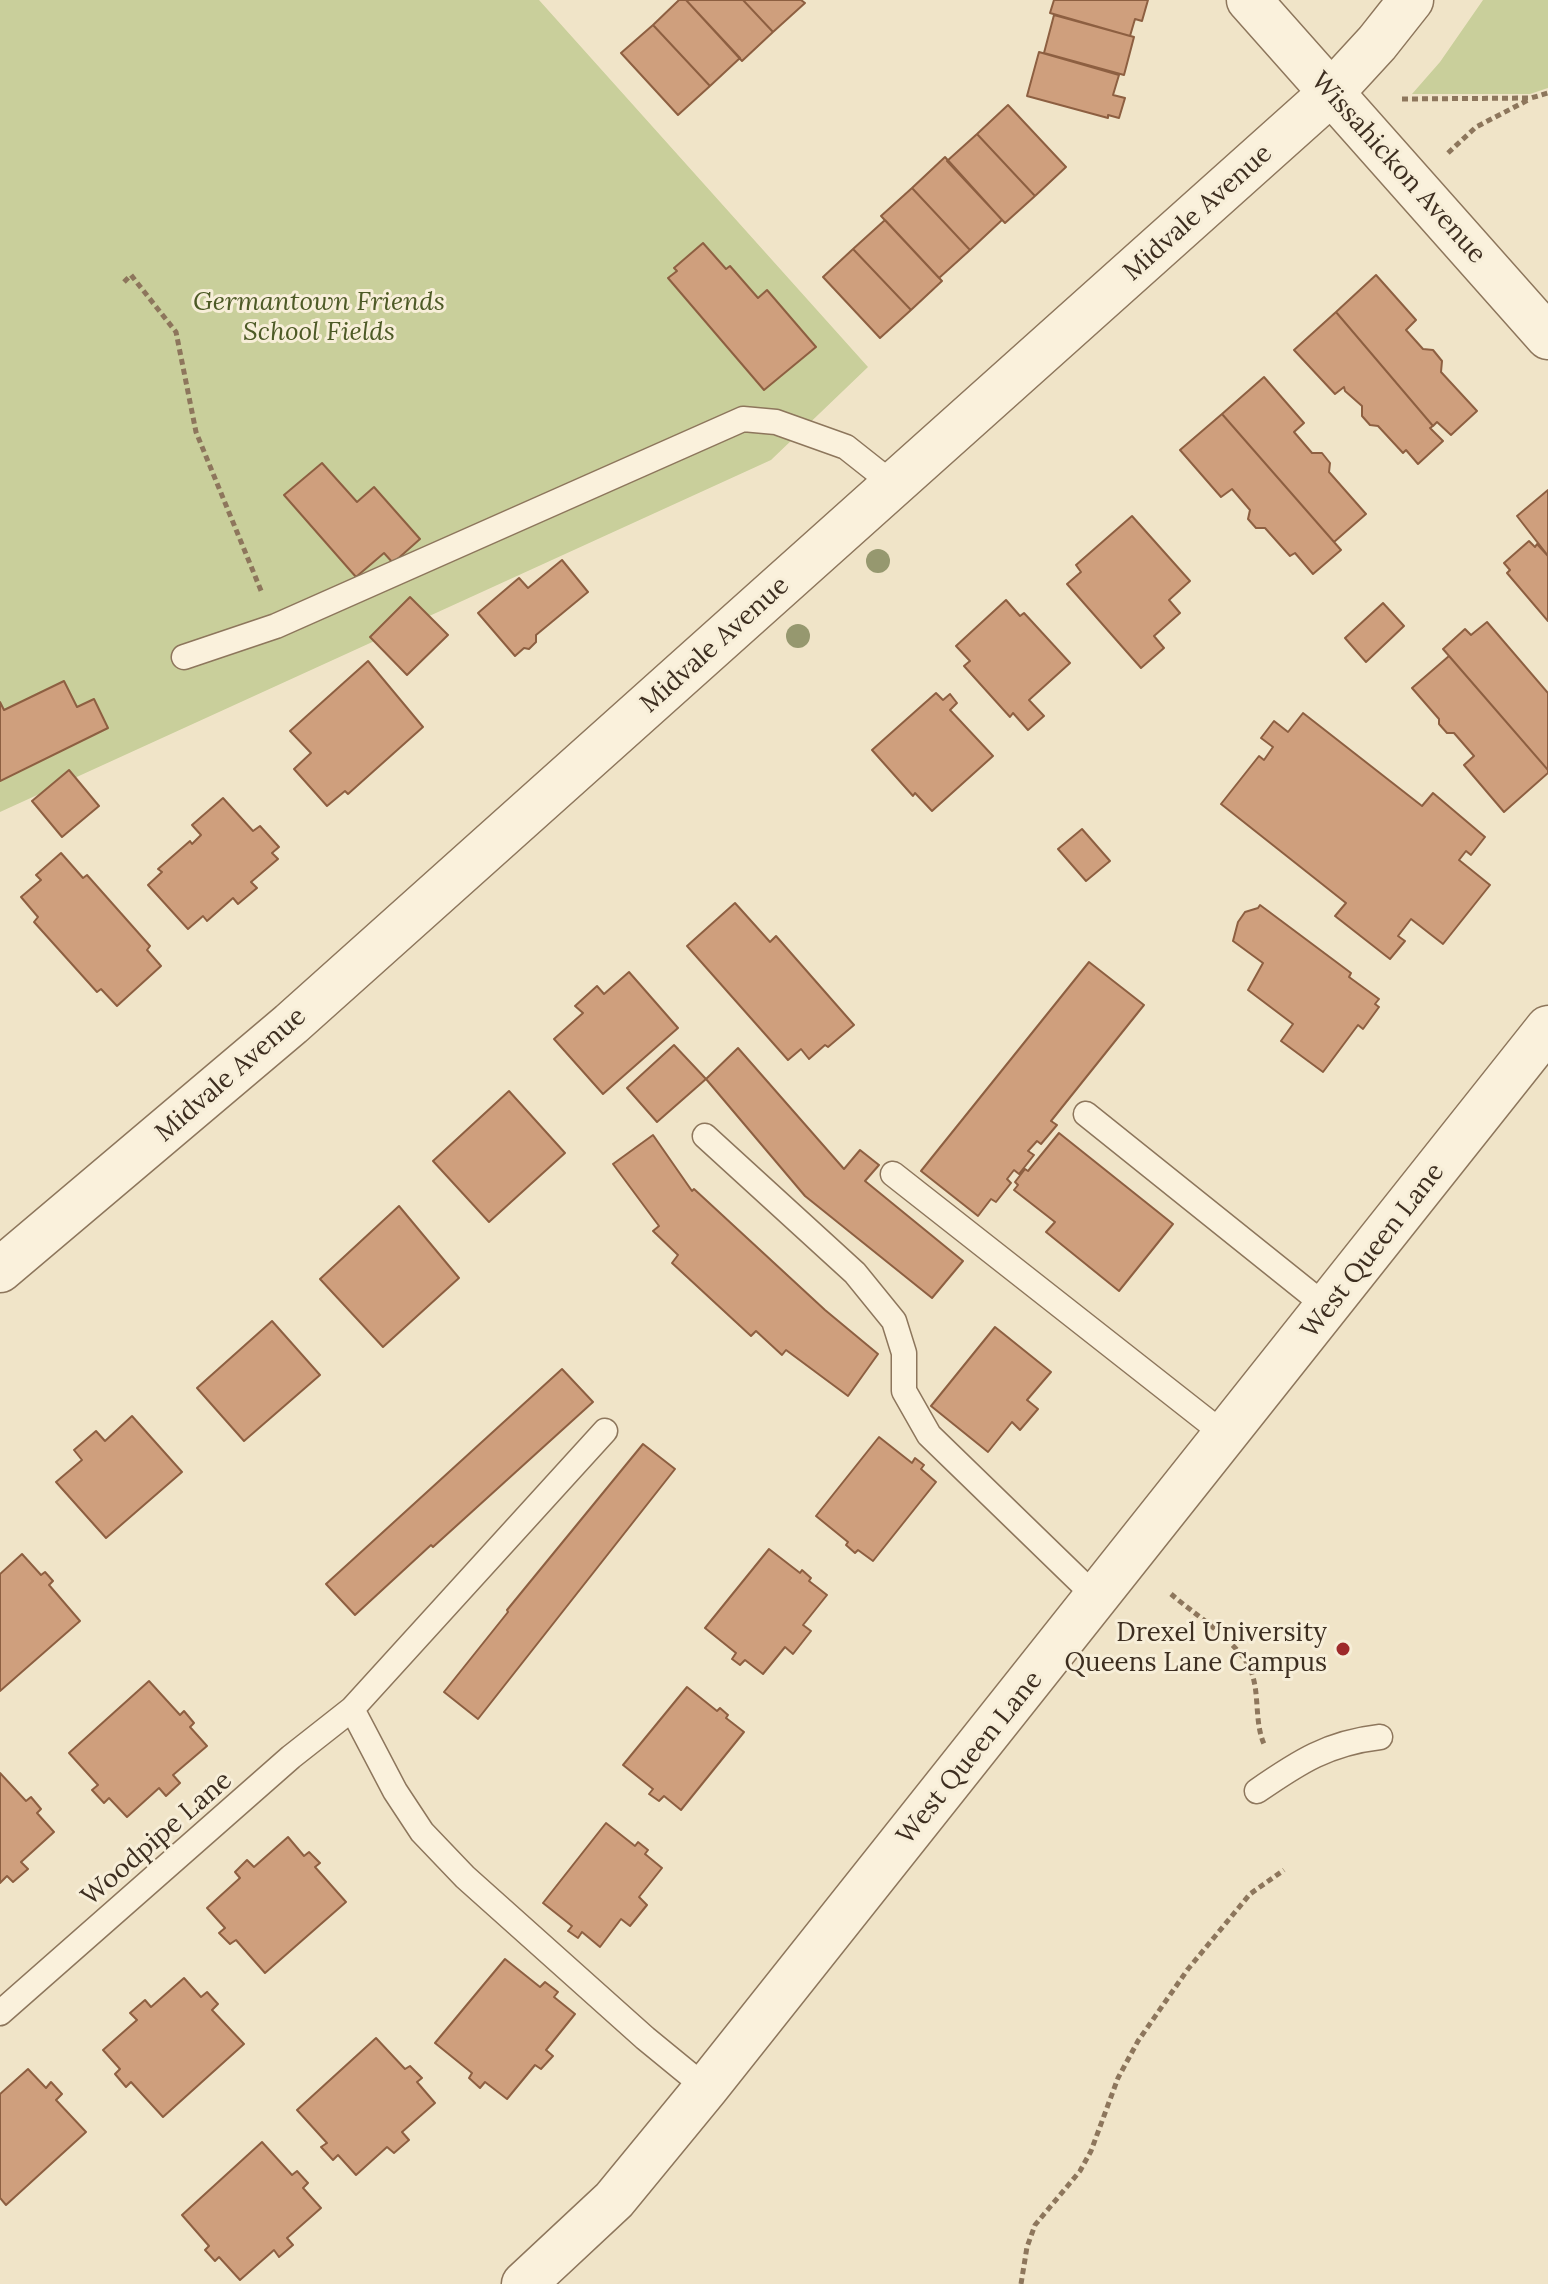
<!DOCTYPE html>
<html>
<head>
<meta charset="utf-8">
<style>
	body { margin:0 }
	canvas { display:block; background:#f0e4c8 }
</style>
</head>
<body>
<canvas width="1548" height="2284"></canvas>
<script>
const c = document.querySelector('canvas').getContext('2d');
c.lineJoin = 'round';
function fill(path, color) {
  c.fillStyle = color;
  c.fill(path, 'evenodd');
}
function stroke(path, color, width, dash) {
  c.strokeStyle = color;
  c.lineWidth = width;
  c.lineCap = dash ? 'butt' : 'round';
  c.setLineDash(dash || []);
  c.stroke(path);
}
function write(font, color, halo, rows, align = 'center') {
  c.font = font + ' Lora,serif';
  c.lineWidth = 6;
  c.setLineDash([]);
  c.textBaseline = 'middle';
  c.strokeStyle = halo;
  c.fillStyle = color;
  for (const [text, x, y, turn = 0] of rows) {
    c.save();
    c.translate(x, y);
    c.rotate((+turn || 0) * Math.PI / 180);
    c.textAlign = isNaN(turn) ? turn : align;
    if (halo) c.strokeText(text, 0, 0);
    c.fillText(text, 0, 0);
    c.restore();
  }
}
const green = new Path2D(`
	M0 0H539L868 367 771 460 0 812Z
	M1483 0H1548V88L1530 94H1412L1440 62Z`);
const building = new Path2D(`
	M679 0H686L740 58 710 86 653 25Z
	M686 0H743L773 32 742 61Z
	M743 0H801L805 3 773 32Z
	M1054 0H1148L1142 21 1135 19 1130 36 1050 13Z
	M1054 15 1134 37 1124 75 1044 53Z
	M653 25 710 86 678 115 621 53Z
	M1039 52 1119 75 1113 95 1125 98 1119 118 1108 115V118L1027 96Z
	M1008 105 1066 167 1035 196 977 134Z
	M977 134 1035 196 1005 223 947 161Z
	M945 157 1002 220 970 250 912 188Z
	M912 188 970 250 939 278 881 216Z
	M885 220 942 281 911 310 853 249Z
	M703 243 726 269 730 266 758 298 767 290 816 347 764 390 668 278 677 271 674 268Z
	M853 249 911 310 880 338 823 277Z
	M1376 275 1416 320 1406 330 1423 349 1433 350 1442 361 1441 372 1477 411 1451 435 1437 422 1433 426 1336 312Z
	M1336 312 1433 426 1430 428 1443 441 1418 464 1406 450 1403 453 1378 426 1370 425 1362 416V406L1345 391 1344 387 1335 394 1294 350Z
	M1264 377 1304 423 1294 432 1312 453H1322L1330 463 1329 472 1366 514 1334 542 1222 414Z
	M1222 414 1341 550 1313 574 1295 553 1290 556 1265 528H1256L1248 519 1250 510 1232 489 1221 497 1180 450Z
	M322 463 357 502 374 487 420 539 393 563 384 553 356 577 284 495Z
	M1548 490V556L1517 516Z
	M1132 516 1190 581 1169 600 1180 613 1154 636 1164 648 1141 668 1067 584 1081 572 1076 565Z
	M1529 541 1535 547 1537 544 1548 556V621L1507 573 1510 570 1504 563Z
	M562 560 588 592 536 635V642L529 649 524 648 515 656 478 613 519 578 528 588Z
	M410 597 448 635 407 675 370 637Z
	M1006 600 1020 616 1024 613 1070 663 1029 700 1044 716 1028 730 1013 713 1010 717 964 666 970 661 956 646Z
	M1383 603 1404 626 1366 662 1345 638Z
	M1487 622 1548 693V770L1443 649 1465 629 1471 635Z
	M1449 656 1548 770V773L1504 812 1464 765 1474 756 1454 733H1447L1439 724V719L1412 688Z
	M368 661 423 727 348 794 345 791 327 806 294 769 311 753 290 731Z
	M64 681 77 707 94 699 108 728 0 781V702L4 710Z
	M936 693 943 700 950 694 957 703 950 710 993 756 932 811 915 793 913 796 872 750Z
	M1303 713 1422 806 1433 793 1485 837 1471 855 1466 851 1459 860 1490 885 1443 944 1411 919 1398 936 1405 941 1390 959 1335 916 1346 903 1221 804 1259 756 1264 760 1273 747 1261 738 1274 721 1288 732Z
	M69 770 99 806 62 837 32 801Z
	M223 798 253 831 260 826 279 847 272 853 278 859 251 882 257 888 238 904 233 898 207 921 203 916 188 929 148 885 162 872 158 869 190 841 192 844 201 835 192 825Z
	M1082 829 1110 861 1086 881 1058 849Z
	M61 853 83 878 87 875 150 946 147 950 161 966 117 1006 101 989 97 992 34 922 38 917 21 897 41 880 36 875Z
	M735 903 770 942 776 936 854 1025 828 1047 825 1045 809 1059 801 1049 788 1060 687 946Z
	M1260 905 1351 973 1349 977 1379 999 1375 1004 1379 1007 1363 1029 1358 1025 1323 1072 1281 1041 1293 1024 1248 990 1263 963 1233 941 1238 922 1245 912 1258 908Z
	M1089 962 1144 1005 1051 1121 1057 1125 1041 1144 1037 1141 1028 1151 1034 1155 1019 1174 1014 1170 1007 1179 1011 1183 996 1202 991 1199 978 1216 921 1171Z
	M629 972 678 1028 603 1094 554 1039 583 1013 575 1006 597 986 604 994Z
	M674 1045 706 1079 657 1122 627 1088Z
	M738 1048 844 1169 860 1150 879 1165 865 1181 963 1261 932 1298 805 1196 706 1079Z
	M509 1091 565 1153 489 1222 433 1161Z
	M1059 1133 1173 1224 1119 1291 1046 1232 1055 1222 1014 1190 1018 1185 1015 1182 1025 1169 1028 1171Z
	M653 1135 692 1191 694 1189 825 1310 878 1354 848 1396 786 1350 782 1355 756 1331 751 1336 672 1263 678 1255 653 1231 659 1226 613 1164Z
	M399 1206 459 1278 383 1347 320 1279Z
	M272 1321 320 1375 244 1441 197 1388Z
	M995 1327 1051 1372 1027 1400 1038 1409 1020 1430 1012 1422 988 1452 931 1406Z
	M562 1369 593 1402 433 1547 431 1545 355 1615 326 1584Z
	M132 1416 182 1472 106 1538 56 1482 82 1460 74 1450 96 1431 105 1441Z
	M879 1437 912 1463 915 1458 924 1465 921 1469 936 1482 873 1561 858 1550 855 1553 846 1545 848 1542 816 1516Z
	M643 1444 675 1469 478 1719 444 1692 508 1612 507 1610Z
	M769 1549 800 1573 802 1570 811 1578 809 1581 827 1595 803 1625 811 1631 793 1654 785 1647 763 1674 745 1660 740 1665 732 1659 736 1653 705 1628Z
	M22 1554 41 1575 45 1572 53 1581 49 1585 80 1621 0 1691V1574Z
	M149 1681 180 1715 184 1711 194 1723 190 1727 207 1746 173 1775 180 1783 166 1796 159 1788 127 1817 109 1798 104 1803 92 1790 98 1785 69 1753Z
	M687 1687 717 1711 720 1708 728 1715 726 1718 744 1732 681 1810 664 1796 659 1801 649 1794 653 1789 623 1765Z
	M0 1773 26 1801 31 1797 41 1809 37 1813 54 1832 21 1862 28 1869 13 1882 7 1876 0 1883Z
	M606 1823 635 1846 638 1842 648 1850 645 1854 662 1868 639 1897 647 1905 630 1926 621 1919 600 1947 582 1932 578 1938 568 1931 572 1926 543 1903Z
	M288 1837 304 1856 309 1852 320 1863 315 1867 346 1902 265 1973 236 1940 230 1944 219 1933 225 1928 207 1908 240 1878 235 1872 247 1860 254 1867Z
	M505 1959 540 1987 545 1982 558 1992 554 1997 575 2014 546 2050 553 2056 541 2069 535 2065 507 2099 485 2082 480 2088 469 2078 472 2073 435 2043Z
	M184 1978 201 1997 207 1992 218 2004 212 2010 244 2044 163 2117 131 2082 126 2087 115 2074 120 2069 103 2050 137 2020 130 2013 145 2000 151 2007Z
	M376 2038 405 2069 410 2066 422 2078 417 2082 435 2103 402 2132 409 2140 394 2153 387 2147 356 2175 338 2155 333 2160 321 2147 327 2143 297 2110Z
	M28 2069 46 2088 51 2082 62 2094 56 2100 86 2132 6 2205 0 2198V2094Z
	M262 2142 292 2175 297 2171 308 2183 303 2188 321 2208 287 2238 293 2245 279 2257 274 2250 240 2280 219 2257 215 2261 205 2250 209 2246 182 2215Z`);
const path = new Path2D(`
	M1402 99 1531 98 1548 93
	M1448 153 1476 127 1530 99
	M124 282 131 275 176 332 196 432 262 593
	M1171 1594C1195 1615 1239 1642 1251 1671 1260 1694 1254 1721 1264 1744
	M1021 2284 1027 2247 1035 2225 1080 2171 1091 2151 1118 2078 1138 2041 1188 1969 1250 1894 1284 1870`);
const service = new Path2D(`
	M184 657 276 626 743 419 776 422 846 447 894 485
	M1086 1114 1328 1308
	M705 1136 855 1273 894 1321 904 1353V1391L929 1435 1097 1598
	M893 1174 1225 1435
	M352 1709 395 1791 422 1832 465 1877 645 2038 706 2088
	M1257 1791C1299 1762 1328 1743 1380 1737
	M0 2013 291 1757 352 1709 605 1431`);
const minor = new Path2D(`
	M1331 93 1377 43 1411 0
	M524 2284 614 2200 706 2088 1548 1028`);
const tertiary = new Path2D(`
	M1249 0 1548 337
	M0 1270 291 1024 1331 93`);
const trees = [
	[878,561],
	[798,636]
];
const markers = [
	[1343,1649,8,"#9e2a2b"]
];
const streetNames = [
	["Wissahickon Avenue",1398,168,48],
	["Midvale Avenue",1198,213,-42],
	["Midvale Avenue",715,645,-42],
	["Midvale Avenue",231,1075,-41],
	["West Queen Lane",1373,1251,-52],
	["West Queen Lane",970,1758,-51],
	["Woodpipe Lane",157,1839,-41]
];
const parkNames = [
	["Germantown Friends",319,303],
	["School Fields",319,333]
];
const poiNames = [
	["Drexel University",1327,1634],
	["Queens Lane Campus",1327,1664]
];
fill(green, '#c9cf9b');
fill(building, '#cf9f7d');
stroke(building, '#8d5f41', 2);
stroke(service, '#8d765c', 27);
stroke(minor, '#8d765c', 47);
stroke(tertiary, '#8d765c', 47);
stroke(path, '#8d765c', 5, [6, 4]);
stroke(service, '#faf1dc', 24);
stroke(minor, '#faf1dc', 44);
stroke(tertiary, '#faf1dc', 44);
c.fillStyle = '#96986f';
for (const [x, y] of trees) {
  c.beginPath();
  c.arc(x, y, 12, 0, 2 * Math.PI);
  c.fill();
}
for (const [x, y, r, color] of markers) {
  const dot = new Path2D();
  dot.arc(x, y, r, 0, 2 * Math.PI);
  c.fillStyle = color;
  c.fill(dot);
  stroke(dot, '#f7eed8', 3);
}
write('26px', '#3d2e20', '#f7eed8', streetNames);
write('italic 26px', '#4d5a26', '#f7eed8', parkNames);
write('26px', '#3d2e20', '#f7eed8', poiNames, 'right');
</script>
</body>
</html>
